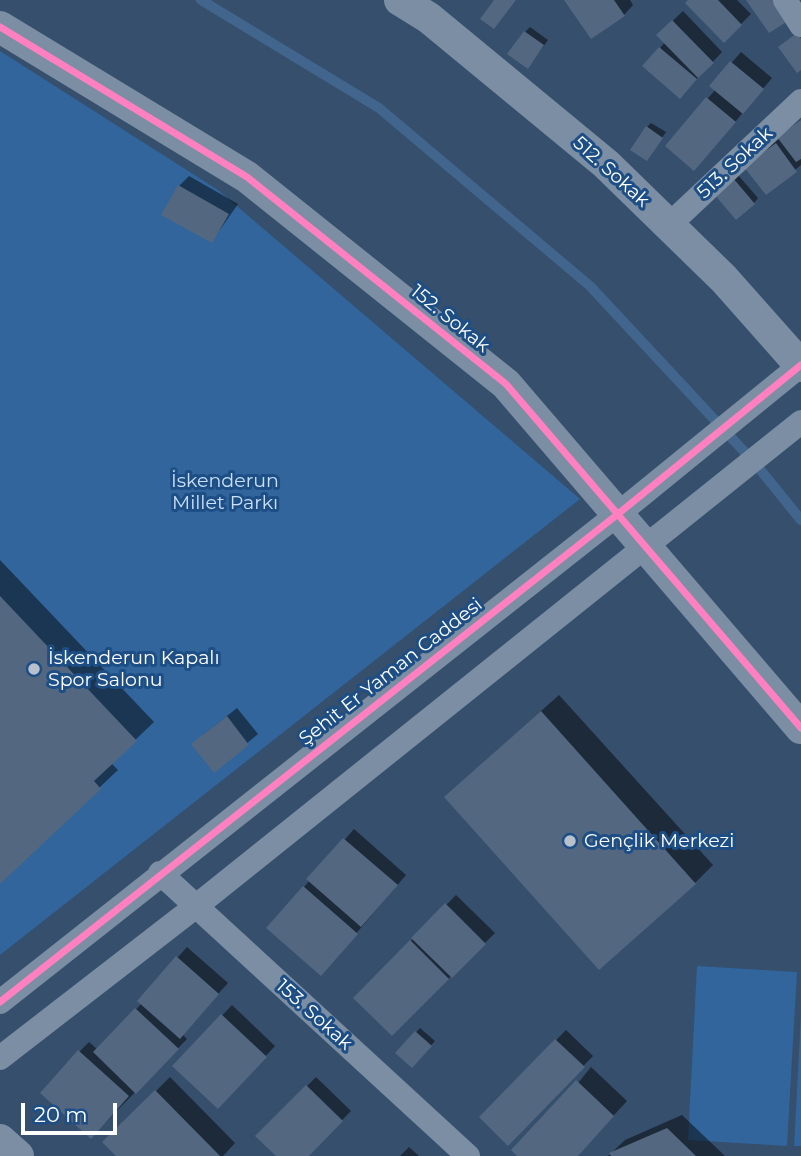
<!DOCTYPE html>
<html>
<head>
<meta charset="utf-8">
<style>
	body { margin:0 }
	#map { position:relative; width:801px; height:1156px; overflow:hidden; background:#354f6d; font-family:Montserrat,sans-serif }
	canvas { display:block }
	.scale { position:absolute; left:21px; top:1103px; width:96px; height:32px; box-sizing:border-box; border:4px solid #fff; border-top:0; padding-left:9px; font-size:21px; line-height:24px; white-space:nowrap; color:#fff; -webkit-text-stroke:5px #1d4e85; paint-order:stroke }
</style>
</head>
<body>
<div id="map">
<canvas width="801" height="1156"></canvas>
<div class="scale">20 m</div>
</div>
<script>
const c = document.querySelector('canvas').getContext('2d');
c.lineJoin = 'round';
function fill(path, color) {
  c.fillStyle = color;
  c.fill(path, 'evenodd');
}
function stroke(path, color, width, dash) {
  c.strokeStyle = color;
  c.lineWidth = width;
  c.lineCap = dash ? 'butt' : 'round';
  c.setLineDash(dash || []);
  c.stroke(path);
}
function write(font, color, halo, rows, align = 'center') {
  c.font = font + ' Montserrat,sans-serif';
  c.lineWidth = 6;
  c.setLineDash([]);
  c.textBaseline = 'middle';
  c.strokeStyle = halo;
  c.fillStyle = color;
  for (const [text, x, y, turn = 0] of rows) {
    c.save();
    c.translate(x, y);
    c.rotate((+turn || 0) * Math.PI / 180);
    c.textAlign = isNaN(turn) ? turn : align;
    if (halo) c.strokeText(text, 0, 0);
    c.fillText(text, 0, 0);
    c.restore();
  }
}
const green = new Path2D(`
	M0 51 218 190 580 499 0 955Z
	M697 966 797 972 787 1146 688 1140Z
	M801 1015V1146H794Z`);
const shadow = new Path2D(`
	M566 0H630L633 5 624 15Z
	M690 0H737L751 14 724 41Z
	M683 11 722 52 689 87 660 48 665 42 658 35Z
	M530 27 548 40 532 62 525 32Z
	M741 52 772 78 704 159 667 145 716 89 712 85Z
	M801 120V165L766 193 756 158Z
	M651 123 666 132 651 154 647 127Z
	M738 175 758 198 754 203 716 194Z
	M189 176 238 204 212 241 163 214 179 186Z
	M0 560 154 722 111 763 118 770 0 881Z
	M559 695 713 865 695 883 464 780Z
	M237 708 258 734 215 770 203 735Z
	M354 829 406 875 330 964 304 887Z
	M456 895 495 933 392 1034 355 998Z
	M187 947 228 983 182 1034 187 1039 101 1127 79 1052 89 1042 98 1050 142 1003 139 1001Z
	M232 1005 275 1046 227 1097 174 1066Z
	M420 1028 435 1041 412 1066 398 1053Z
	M566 1030 593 1056 508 1143 481 1117Z
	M591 1067 627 1101 576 1156H519Z
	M170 1077 235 1143 223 1156H119L105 1142Z
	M316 1077 351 1111 307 1156H278L258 1136Z
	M682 1115 725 1156H608L625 1140Z
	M409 1147 419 1156H400Z`);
const stream = new Path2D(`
	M201 0 379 108 590 286 754 462 801 520`);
const building = new Path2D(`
	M494 0H516L494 29 480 19Z
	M564 0H614L625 16 591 39Z
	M688 0H718L742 25 724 43 685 3Z
	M746 0H774L788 21 769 33Z
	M672 20 714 63 698 78 656 35Z
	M524 31 544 45 528 69 507 54Z
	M797 33 801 39V70L797 73 778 47Z
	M659 47 697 79 680 99 642 66Z
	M730 61 764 89 743 114 709 86Z
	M706 97 736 122 694 171 665 146Z
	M801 120V159L796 162 777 137Z
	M646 126 663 138 647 161 630 150Z
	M776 143 797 172 766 195 744 167Z
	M733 178 755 204 736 220 714 194Z
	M178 185 229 214 212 243 161 215Z
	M0 596 137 741 94 781 101 789 0 884Z
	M541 711 696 884 599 970 444 797Z
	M227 716 249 745 214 773 191 744Z
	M343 838 398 885 361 927 306 879Z
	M303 886 358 934 321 976 266 928Z
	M445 903 486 944 452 978 411 938Z
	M410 940 449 979 392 1036 353 998Z
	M176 956 219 994 180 1039 137 1001Z
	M135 1008 179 1049 136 1094 93 1052Z
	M221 1014 267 1057 218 1109 172 1066Z
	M415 1031 432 1046 412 1068 395 1053Z
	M555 1039 585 1067 508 1146 479 1117Z
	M78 1050 129 1096 91 1139 40 1093Z
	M576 1080 614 1116 578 1156H517L511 1150Z
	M306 1085 343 1121 309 1156H276L255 1136Z
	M155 1090 220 1156H116L102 1142Z
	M667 1128 696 1156H611L609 1153Z`);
const minor = new Path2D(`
	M785 0 801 25
	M669 225 801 101
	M160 873 468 1156
	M0 1002 618 514 801 365
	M0 1058 195 907 801 422`);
const tertiary = new Path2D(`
	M400 0 429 18 606 164 724 279 801 366
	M0 27 247 177 506 384 801 728
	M0 1140 18 1156`);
const cycleway = new Path2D(`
	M0 27 247 177 506 384 801 728
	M0 1002 618 514 801 365`);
const markers = [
	[34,669,7,"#b8c1cc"],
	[570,841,7,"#b8c1cc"]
];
const streetNames = [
	["513. Sokak",735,163,-43],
	["512. Sokak",611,172,42],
	["152. Sokak",450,319,39],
	["Şehit Er Yaman Caddesi",391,672,-38],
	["153. Sokak",314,1015,42]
];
const parkNames = [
	["İskenderun",225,481],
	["Millet Parkı",225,503]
];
const poiNames = [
	["İskenderun Kapalı",48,658],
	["Spor Salonu",48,680],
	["Gençlik Merkezi",584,841]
];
fill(green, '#31659c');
fill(shadow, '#0007');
stroke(stream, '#41658c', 10);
fill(building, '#536880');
stroke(minor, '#7b8ea3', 24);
stroke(tertiary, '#7b8ea3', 32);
stroke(cycleway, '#ff80c0', 7);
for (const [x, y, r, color] of markers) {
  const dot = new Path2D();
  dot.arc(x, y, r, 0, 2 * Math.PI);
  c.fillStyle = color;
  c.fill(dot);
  stroke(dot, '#1d4e85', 2.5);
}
write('19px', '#fff', '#1d4e85', streetNames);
write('19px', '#c9e0f8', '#1d4e85', parkNames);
write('19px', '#fff', '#1d4e85', poiNames, 'left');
</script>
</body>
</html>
